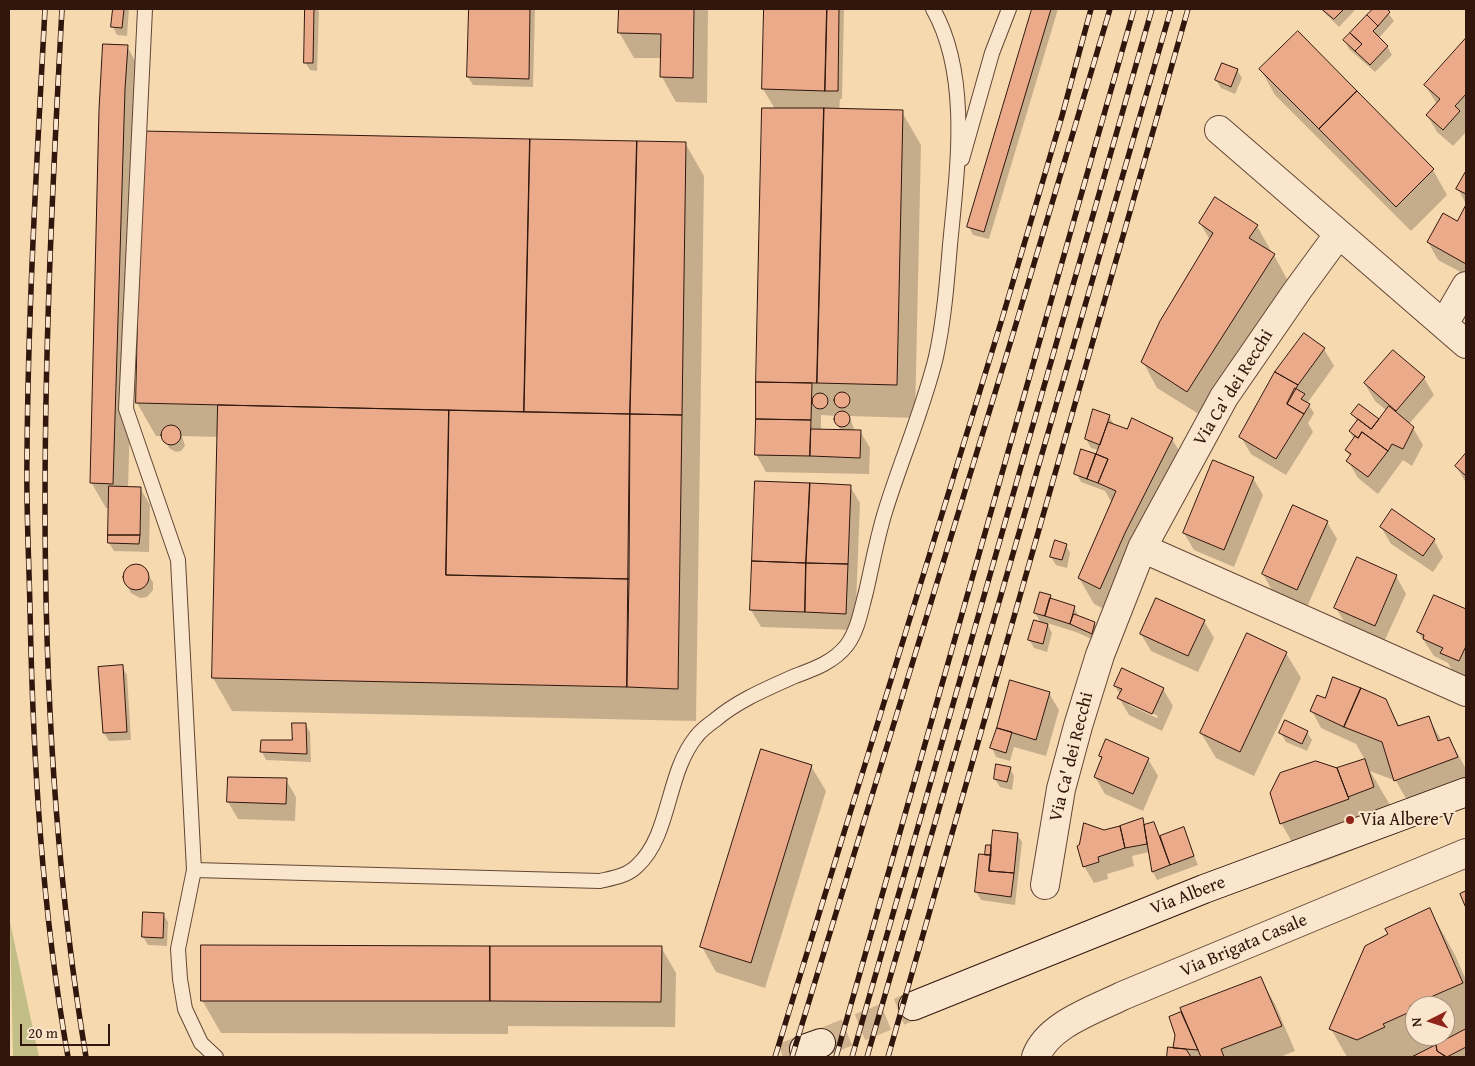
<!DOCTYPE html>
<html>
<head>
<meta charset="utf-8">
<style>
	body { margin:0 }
	#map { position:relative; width:1475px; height:1066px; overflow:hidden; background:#f7d9b0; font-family:"Gentium Book Plus",serif }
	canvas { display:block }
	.frame { position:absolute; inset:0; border:10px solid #30160c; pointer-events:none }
	.north { position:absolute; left:1405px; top:996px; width:50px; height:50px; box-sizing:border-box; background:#fae6cc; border:1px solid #a9937f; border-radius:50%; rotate:265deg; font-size:14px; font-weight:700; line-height:20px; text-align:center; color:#30160c }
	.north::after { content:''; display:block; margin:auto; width:18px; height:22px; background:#8f2418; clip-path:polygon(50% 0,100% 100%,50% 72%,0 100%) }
	.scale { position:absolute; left:20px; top:1024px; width:90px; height:22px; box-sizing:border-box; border:2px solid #30160c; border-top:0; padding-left:6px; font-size:15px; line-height:18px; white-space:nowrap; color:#30160c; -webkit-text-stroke:4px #fae6cc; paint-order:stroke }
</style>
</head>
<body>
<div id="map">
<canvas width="1475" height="1066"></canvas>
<div class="frame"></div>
<div class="north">N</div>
<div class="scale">20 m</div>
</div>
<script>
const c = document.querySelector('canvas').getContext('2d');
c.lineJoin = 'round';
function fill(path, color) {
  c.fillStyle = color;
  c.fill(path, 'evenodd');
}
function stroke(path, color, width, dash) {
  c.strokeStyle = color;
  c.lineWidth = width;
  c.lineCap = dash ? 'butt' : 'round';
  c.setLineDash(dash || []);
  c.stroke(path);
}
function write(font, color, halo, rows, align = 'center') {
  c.font = font + ' "Gentium Book Plus",serif';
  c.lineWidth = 4;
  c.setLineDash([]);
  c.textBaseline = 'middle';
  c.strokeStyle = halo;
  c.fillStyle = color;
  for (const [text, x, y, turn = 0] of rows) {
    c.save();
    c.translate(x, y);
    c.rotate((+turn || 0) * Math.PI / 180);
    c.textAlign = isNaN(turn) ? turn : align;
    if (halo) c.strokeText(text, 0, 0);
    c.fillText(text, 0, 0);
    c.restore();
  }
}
const green = new Path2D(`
	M10 922 39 1057H13Z`);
const shadow = new Path2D(`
	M114 9H129L127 36 117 35 113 27Z
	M306 9H317L319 12 317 71 310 70 305 62Z
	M470 9H535L533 87 473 85 468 77Z
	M620 9H708L707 103 676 102 662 77V58H634L619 32Z
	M765 9H844L842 99H840L839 110 902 112 921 145 915 418 849 416 855 431H860L870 448 869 474 766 472 756 454 763 109H775L763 89ZM821 415 836 416V422L841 431 821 430Z
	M1034 9H1058L989 239 973 235 969 227Z
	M1321 9H1356L1339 27Z
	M1375 9H1385L1394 21 1379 38 1387 46 1392 55 1375 72 1349 49 1345 41Z
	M1466 40V132L1453 146 1437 132 1427 115 1437 104 1425 85Z
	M127 46 141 72 139 115 128 488H140L150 505 149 552 114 551 109 543 110 508H106L91 482Z
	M1237 70 1242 78 1235 94 1221 88 1216 80Z
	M1261 70 1433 170 1447 195 1411 231 1275 95Z
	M685 143 704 176 696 721 232 711 213 678 218 437 182 436 185 446 181 451 176 452 169 448 164 436H156L137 403Z
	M1466 173V204L1458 189Z
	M1466 208V275L1438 260 1428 242 1458 222Z
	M1200 223 1257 226 1271 251 1270 253 1274 255 1288 281 1202 416 1157 388 1143 362 1210 240Z
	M1324 349 1334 366 1308 402V404L1314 413 1308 423 1313 432 1286 475 1251 454 1241 437Z
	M1424 378 1434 395 1409 424 1413 428 1423 445 1412 466 1403 460 1378 494 1358 478 1348 461 1350 457 1346 450 1354 439 1350 432 1357 422 1353 414 1379 421 1387 411 1375 401 1365 384Z
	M1109 416 1114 425 1128 430 1172 439 1187 464 1114 614 1094 604 1079 578 1112 503 1105 491 1081 482 1076 473 1097 456 1099 450 1091 448 1086 439Z
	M1466 455V483L1456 466Z
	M1253 478 1263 495 1234 567 1194 550 1184 533Z
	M756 482 850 486 860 503 855 630 761 627 751 610Z
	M1327 522 1337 539 1307 607 1273 592 1263 574Z
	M1381 527 1434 540 1443 557 1433 572 1391 544Z
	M1066 545 1070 553 1067 568 1056 565 1051 557Z
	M136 565 142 566 153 582V590L147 597 140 598 131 593 126 584 124 575 126 570 130 566Z
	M1396 576 1406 594 1384 642 1346 625 1336 608Z
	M1050 596 1053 600 1074 607 1079 617 1094 623 1099 632 1096 641 1076 632 1047 623 1052 633 1047 652 1034 648 1029 639 1041 623 1035 613Z
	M1434 596 1466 611V676L1452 670 1448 663 1434 656 1418 632Z
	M1204 621 1214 638 1198 672 1151 651 1141 634Z
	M1286 653 1301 678 1254 776 1216 758 1201 733Z
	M122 667 127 675 131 740 109 741 104 733Z
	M1115 686 1163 689 1173 706 1162 731 1129 715 1119 698 1120 695ZM1129 702 1158 716 1157 718 1129 705Z
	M1049 693 1059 710 1046 756 1014 747 1010 761 996 757 992 748Z
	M1325 700H1385L1400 727 1428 717 1442 741 1449 738 1466 769V808L1421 825 1396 781 1370 771 1390 805 1398 833 1307 868 1281 823 1337 769 1365 760 1356 744 1321 728 1312 711Z
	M305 724 310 732 311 762 266 760 262 752V741L293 742Z
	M1307 732 1312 740 1307 751 1286 742 1281 733Z
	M1100 756 1148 759 1158 776 1143 811 1105 794 1095 777 1102 760Z
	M811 766 826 791 765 988 716 972 702 947Z
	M1010 768 1014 776 1012 790 1000 787 995 779Z
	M286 780 296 797 295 821 238 819 228 802Z
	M1142 820 1146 826 1154 823 1160 837 1183 829 1198 865 1157 880 1153 872 1149 852 1132 856 1134 866 1107 874 1108 879 1094 883 1084 866 1104 831Z
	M1017 834 1022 842 1015 905 981 900 976 892 986 856 987 846 992 847Z
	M1430 910 1455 955 1466 980V1057H1347L1331 1029 1389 935ZM1415 1006H1445V1036H1415Z
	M163 914 168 922 167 946 148 945 143 937Z
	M661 947 676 973 675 1027 508 1026V1034L221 1033 202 1000Z
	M1260 978 1275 1004 1295 1051 1280 1057H1169V1049H1174L1177 1035 1171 1018Z`);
const building = new Path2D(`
	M113 9H124L122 28 111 27Z
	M305 9H314L313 63H304Z
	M469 9H530L529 79 467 77Z
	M619 9H694L693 78 660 77 661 34 618 33Z
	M764 9H827L825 91 762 89Z
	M827 9H839L838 91H825Z
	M1032 9H1051L984 232 967 227Z
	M1322 9H1344L1334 19Z
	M1373 9H1387L1390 12 1378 26 1367 15Z
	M1367 15 1378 26 1373 31 1388 46 1370 65 1355 51 1362 44 1350 33Z
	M1298 31 1357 91 1319 129 1259 69Z
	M1350 33 1362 44 1355 51 1343 40Z
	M1466 38V94L1455 106 1460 111 1443 130 1426 115 1440 99 1424 85Z
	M103 44 128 45 125 89 113 484 90 483 99 110Z
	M1222 63 1238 69 1231 87 1215 80Z
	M1357 91 1434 169 1396 207 1319 129Z
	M762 108H824L817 383 756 382Z
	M824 108 903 110 897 385 817 383Z
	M142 131 530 139 524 412 136 403Z
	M530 139 637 141 630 414 524 412Z
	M637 141 686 142 682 415 630 414Z
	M1466 171V194L1456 189Z
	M1215 197 1258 225 1249 238 1275 254 1187 392 1141 362 1160 321 1213 233 1199 223Z
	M1466 205V264L1427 242 1443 213 1457 221Z
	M1304 333 1325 348 1298 385 1275 372Z
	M1393 350 1425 377 1396 411 1364 383Z
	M1275 372 1298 385 1287 404 1304 414 1276 459 1239 437Z
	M756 382 812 383 811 420 756 419Z
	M1295 388 1305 394 1301 399 1310 404 1304 414 1287 404Z
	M834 400a8 8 0 1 1 16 0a8 8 0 1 1-16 0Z
	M812 401a8 8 0 1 1 16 0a8 8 0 1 1-16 0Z
	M1359 404 1379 419 1371 429 1351 414Z
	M218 405 449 410 446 575 629 579 627 687 212 678Z
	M1389 406 1414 427 1403 449 1392 444 1388 451 1362 432 1358 438 1349 431 1358 419 1371 429Z
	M1093 409 1110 415 1100 445 1085 439Z
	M449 410 630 414 629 579 446 575Z
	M834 419a8 8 0 1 1 16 0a8 8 0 1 1-16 0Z
	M630 414 682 415 678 689 627 687Z
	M1132 418 1173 438 1125 533 1100 589 1078 578 1116 491 1098 483 1108 459 1096 454 1108 422 1127 429Z
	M756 419 811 420 810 456 755 455Z
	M161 435a10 10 0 1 1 20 0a10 10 0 1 1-20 0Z
	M811 429 861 430 860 458 810 456Z
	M1362 432 1388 451 1368 477 1346 461 1351 454 1345 450 1355 436 1358 438Z
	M1081 449 1096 454 1087 479 1074 474Z
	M1466 453V476L1455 466Z
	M1096 454 1108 459 1098 483 1087 479Z
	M1213 460 1254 477 1224 550 1183 533Z
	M755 481 810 483 806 563 752 561Z
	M810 483 851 485 848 564 806 563Z
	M109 486 141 487 140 535H108Z
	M1293 505 1328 521 1297 590 1262 574Z
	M1392 509 1435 539 1423 556 1380 527Z
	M108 535H140L139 544 108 543Z
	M1055 540 1067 544 1062 560 1050 557Z
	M1357 557 1397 575 1375 626 1334 608Z
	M752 561 806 563 805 612 750 610Z
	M806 563 848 564 846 614 805 612Z
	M123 577a13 13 0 1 1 26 0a13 13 0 1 1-26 0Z
	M1040 592 1051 595 1045 616 1034 613Z
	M1434 595 1466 609V646L1459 661 1440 653 1443 648 1423 639 1424 635 1417 632Z
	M1050 598 1075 606 1070 624 1045 616Z
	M1156 598 1205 620 1188 656 1140 634Z
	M1074 614 1095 622 1092 634 1070 624Z
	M1034 620 1048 624 1043 644 1028 640Z
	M1247 633 1287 652 1240 752 1200 733Z
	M123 665 127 732 103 733 98 667Z
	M1122 668 1164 688 1152 714 1117 698 1122 689 1114 686Z
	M1333 677 1361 688 1344 727 1310 711 1317 695 1325 698Z
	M1010 680 1050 692 1036 740 997 728Z
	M1361 688 1386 699 1398 726 1429 716 1438 741 1449 737 1458 757 1394 781 1382 742 1344 727Z
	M1285 720 1308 731 1302 744 1279 733Z
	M292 723H306L307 754 260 752 261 740H292Z
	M997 728 1012 732 1006 753 990 748Z
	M1106 739 1149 758 1133 794 1094 777 1102 757 1099 756Z
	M761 749 812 765 751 963 700 947Z
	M1365 759 1374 787 1348 797 1337 768Z
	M1316 761 1337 768 1349 799 1280 824 1270 793 1280 773Z
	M996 764 1011 767 1007 782 994 779Z
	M228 777 287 778 286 804 227 802Z
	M1143 818 1147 844 1125 848 1120 826Z
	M1154 822 1170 865 1152 872 1144 825Z
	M1084 823 1104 830 1120 826 1125 848 1098 857 1099 862 1083 867 1077 846 1079 845Z
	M1184 827 1194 856 1170 865 1160 836Z
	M993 830 1018 833 1014 873 989 871Z
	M986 845H991V855H985Z
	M979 854 991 855 989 871 1014 873 1011 897 975 892Z
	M1466 891V908L1460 894Z
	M1430 908 1463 983 1410 1006 1412 1011 1383 1024 1385 1027 1357 1040 1329 1029 1365 946 1388 934 1385 929Z
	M143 912 164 913 163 938 142 937Z
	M201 945 490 946V1001H201Z
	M490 946H662L661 1002 490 1001Z
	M1261 977 1282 1026 1221 1049 1224 1057H1201L1180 1008Z
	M1181 1012 1198 1050 1173 1048 1175 1035 1169 1017Z
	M1466 1029V1047L1447 1057 1437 1051 1436 1045Z
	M1436 1045 1437 1051 1446 1057H1412Z
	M1168 1047 1186 1049 1191 1057H1167Z`);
const secondaryTunnel = new Path2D(`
	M821 1043 913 1006
	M783 1057 804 1049`);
const lane = new Path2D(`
	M145 9 126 409 178 560 194 870 178 949 180 979 185 1009 201 1043 216 1057
	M962 159 992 53 1009 9
	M194 870 600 881C613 878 627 876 637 866 671 835 666 774 696 737 701 730 708 725 715 720 739 700 766 689 795 676 814 669 834 662 847 645 858 630 861 610 866 592 872 566 877 538 885 512 901 460 923 410 936 357 944 320 947 282 950 245 957 171 971 76 933 9`);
const street = new Path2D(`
	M1219 130 1466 344
	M1444 324 1466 286
	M1142 548 1466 692
	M1045 885 1061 789 1078 726 1100 655 1142 548 1224 397 1297 291 1338 235
	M1036 1057C1047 1025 1094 1010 1122 996L1466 853`);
const secondary = new Path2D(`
	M913 1006 1204 889 1466 792
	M804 1049 821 1043`);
const rail = new Path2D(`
	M45 9C37 158 28 308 27 457 26 508 29 559 30 610 33 760 42 910 68 1057
	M62 9C43 358 28 711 86 1057
	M775 1057 1002 319 1062 116 1091 9
	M792 1057 1013 334 1110 9
	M836 1057 1134 9
	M852 1057 1152 9
	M867 1057 1171 9
	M888 1057 1188 9`);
const markers = [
	[1350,820,5,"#8f2418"]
];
const streetNames = [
	["Via Ca' dei Recchi",1234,388,-58],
	["Via Ca' dei Recchi",1072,757,-76],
	["Via Albere",1188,896,-21],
	["Via Brigata Casale",1244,946,-23]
];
const poiNames = [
	["Via Albere V",1360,820]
];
fill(green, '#c1be88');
fill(shadow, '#0003');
fill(building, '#ebab8b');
stroke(building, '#30160c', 1);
stroke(secondaryTunnel, '#cfb28f', 28, [28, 14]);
stroke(lane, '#624735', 16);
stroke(street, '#624735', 30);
stroke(secondary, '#30160c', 30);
stroke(lane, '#fae6cc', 14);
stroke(street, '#fae6cc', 28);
stroke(secondary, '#fae6cc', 28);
stroke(rail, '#30160c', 5.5);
stroke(rail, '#fae6cc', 4, [11]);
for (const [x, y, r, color] of markers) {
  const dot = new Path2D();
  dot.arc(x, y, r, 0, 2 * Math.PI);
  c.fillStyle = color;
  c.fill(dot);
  stroke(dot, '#fae6cc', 2);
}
write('18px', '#30160c', '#fae6cc', streetNames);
write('18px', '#30160c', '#fae6cc', poiNames, 'left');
</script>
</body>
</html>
